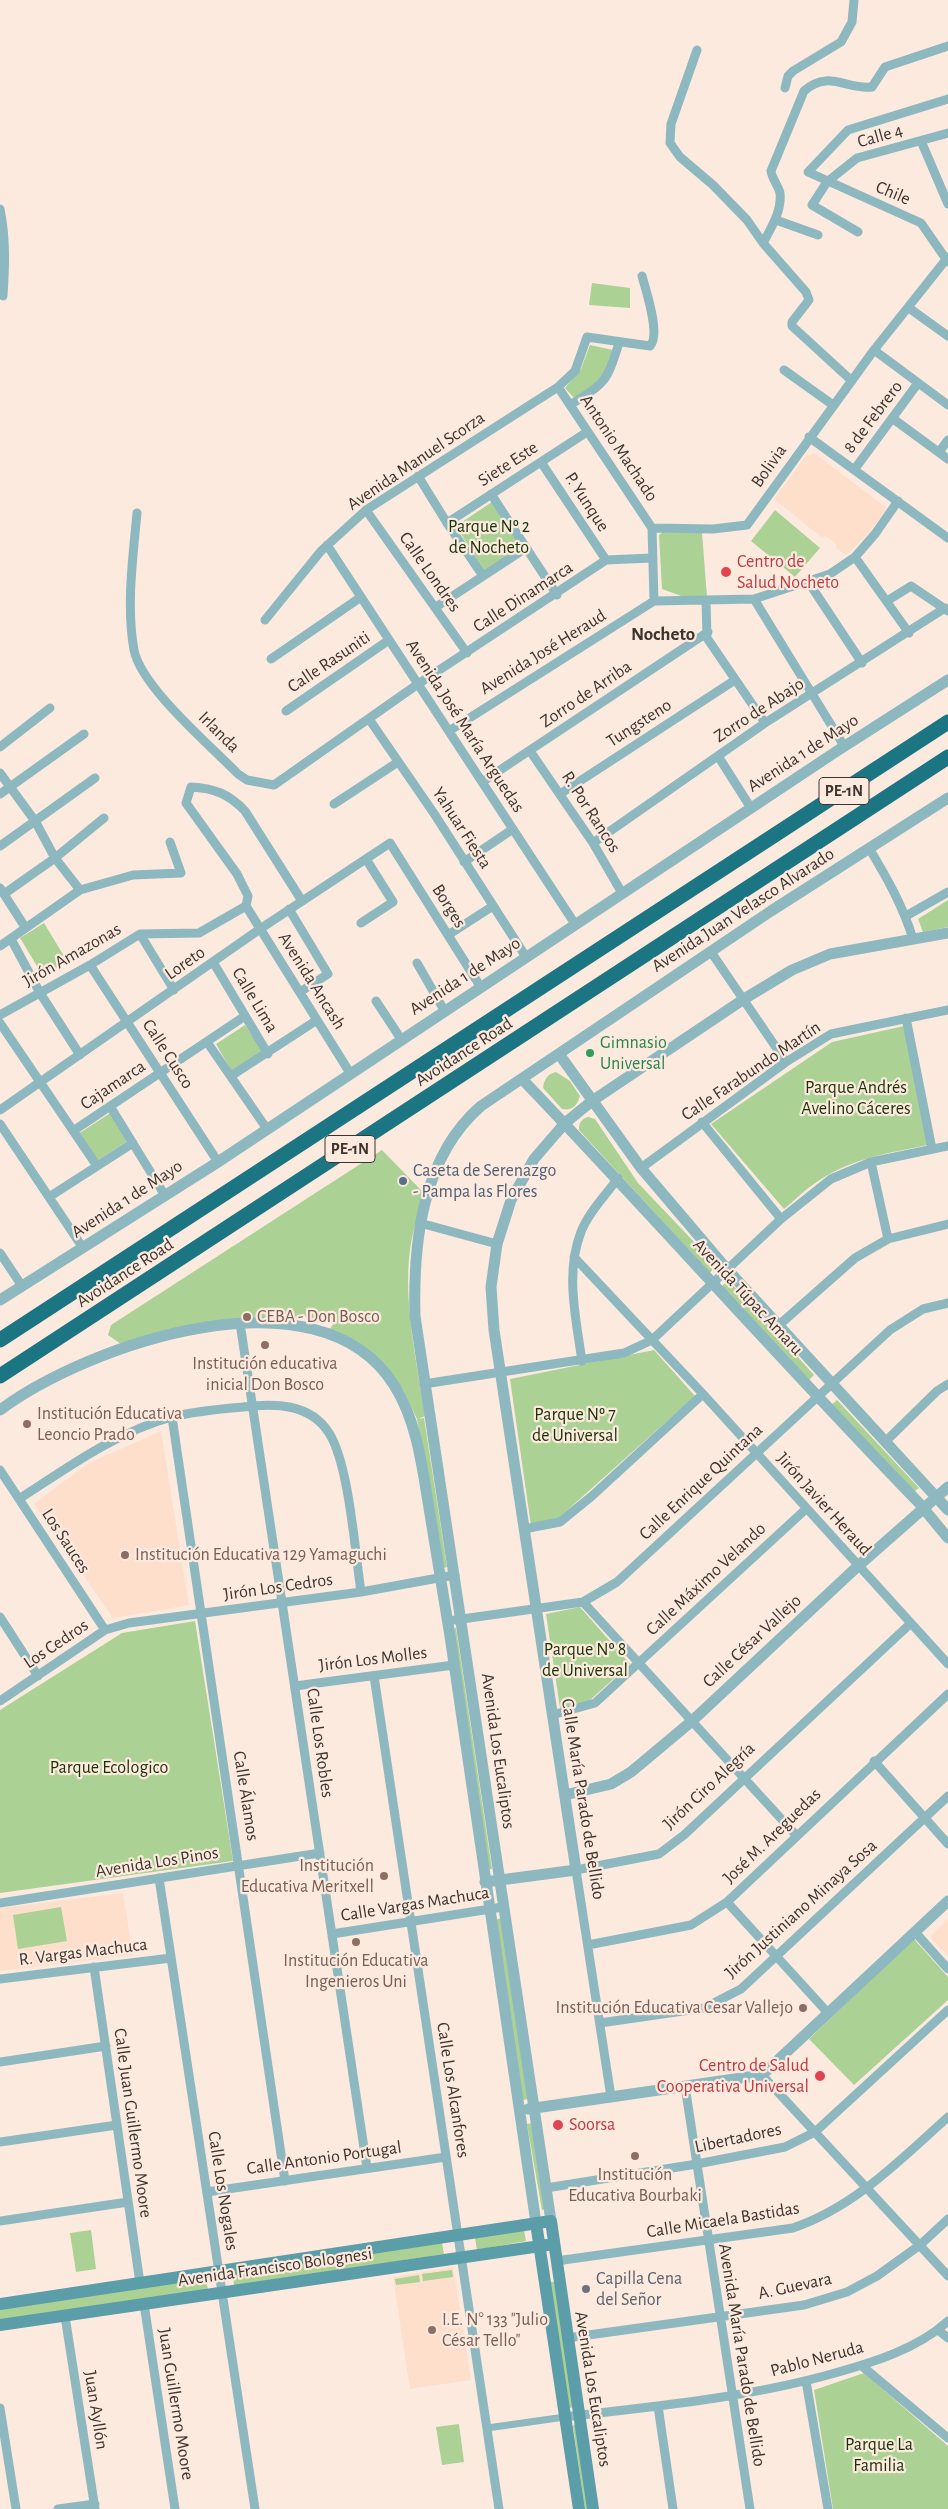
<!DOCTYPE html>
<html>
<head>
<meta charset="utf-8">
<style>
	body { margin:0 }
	canvas { display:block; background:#fdeadf }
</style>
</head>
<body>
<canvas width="948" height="2509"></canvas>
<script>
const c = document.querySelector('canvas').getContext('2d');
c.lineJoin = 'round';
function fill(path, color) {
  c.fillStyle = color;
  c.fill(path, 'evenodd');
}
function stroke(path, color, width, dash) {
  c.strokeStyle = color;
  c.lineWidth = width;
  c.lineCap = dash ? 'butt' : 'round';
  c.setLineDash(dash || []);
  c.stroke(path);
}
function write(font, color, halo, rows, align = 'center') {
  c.font = font + ' "Alegreya Sans",sans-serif';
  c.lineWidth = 4.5;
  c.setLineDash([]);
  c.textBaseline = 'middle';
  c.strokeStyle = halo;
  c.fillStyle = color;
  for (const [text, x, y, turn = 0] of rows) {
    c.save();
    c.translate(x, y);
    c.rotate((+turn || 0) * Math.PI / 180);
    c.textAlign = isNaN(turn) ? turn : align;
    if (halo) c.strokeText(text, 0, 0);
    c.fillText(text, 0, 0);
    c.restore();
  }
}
const built = new Path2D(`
	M814 453 887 508 869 533 846 555 836 548V543L826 536 821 537 774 499 807 454 810 456Z
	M161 1431 189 1605 113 1618 34 1504 87 1464Z
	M123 1893 133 1955 0 1971V1908Z
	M948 1919V1956L930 1937Z
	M453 2267 471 2380 410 2389 393 2277Z`);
const green = new Path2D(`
	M592 283 630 288V308L589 305Z
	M590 345 613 350C604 382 601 381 574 398L565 388 581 369Z
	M492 502 523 547 485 572 456 526Z
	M775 510 820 548 795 577 751 541Z
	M663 532 702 533 707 597H684L662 589 659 535Z
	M948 900V927L923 932 918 919Z
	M44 923 67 961 43 976 20 938Z
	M245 1025 264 1053 232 1072 216 1044Z
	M904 1026 928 1145C888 1153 848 1159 814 1184 803 1191 794 1201 784 1209L711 1124 832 1042Z
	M556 1072 570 1081 580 1096C577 1106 572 1111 562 1109L543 1088C544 1080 547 1074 556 1072Z
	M112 1112 129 1140 97 1161 78 1134Z
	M588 1117 595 1119 638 1183 716 1265 710 1273 579 1130C579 1123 581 1119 588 1117Z
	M382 1150 424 1193C419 1211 413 1230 410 1249 403 1304 417 1362 425 1416L418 1419 424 1418 447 1567 444 1568 417 1419 404 1391 383 1363 362 1347 330 1329 334 1323 301 1316 294 1321 263 1320 121 1344 108 1335 111 1325Z
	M727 1282 732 1284 814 1375 808 1381 723 1290V1285Z
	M654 1350 695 1396 554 1522 531 1526 510 1379Z
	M837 1400 919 1488 912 1493 830 1406Z
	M580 1607 630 1664 589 1701 560 1708 546 1614Z
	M195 1621 233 1861 0 1893V1710L122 1633Z
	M456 1628 492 1869H489L452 1629Z
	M61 1907 67 1941 18 1949 13 1915Z
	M501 1918 528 2099 523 2100 495 1920Z
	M914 1939 948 1977V2000L854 2085 809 2039Z
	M532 2123 545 2209 542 2210 527 2124Z
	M91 2230 96 2269 76 2272 70 2233Z
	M524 2230 526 2241 477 2250 475 2238Z
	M442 2243 444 2254 234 2286 233 2274Z
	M452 2270 453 2277 423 2281 422 2274Z
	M419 2275 420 2282 396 2285 395 2279Z
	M206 2278 208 2290 0 2321V2309Z
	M550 2282H554L575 2407 569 2408Z
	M864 2373 948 2446V2509H833L814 2390Z
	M459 2424 464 2462 442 2465 436 2427Z
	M575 2424 589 2509H585L573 2426Z`);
const pedestrian = new Path2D(`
	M487 2428 565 2417`);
const minor = new Path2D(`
	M697 50 671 124 670 143 680 157 713 185 747 220 763 243 806 292 809 300 792 322V326L852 381
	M785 88 788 76 793 71 841 42 852 22 854 0
	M948 99 848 130 808 172 921 223 948 262
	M921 141 948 204
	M0 209C6 239 5 266 3 296
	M776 220 818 235
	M858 232 812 205 827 182 857 158 948 133
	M763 243C771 228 782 211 780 193 778 185 772 179 771 171L804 91C829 69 846 90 872 87L885 67 948 46
	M909 308 948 336
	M874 350 948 405
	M784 370 833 405
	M558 387 652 528
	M570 405C606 382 606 384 619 343
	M892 418 948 459
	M809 437 948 538
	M939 452 948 440
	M541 462 606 560
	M854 470 918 383
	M418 476 447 523 483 576
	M491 494 557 595
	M366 510 467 653
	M137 513C133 557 126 606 134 650 141 687 211 746 238 774L247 780 274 785 418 684 606 560 652 558
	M447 523 587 432
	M652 528 713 529 747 525 874 350 948 257
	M652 528 654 601
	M327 545 575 924
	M855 557 909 633
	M809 583 862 663
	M754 599 844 746
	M654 601 754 599 830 574 855 557 875 534 898 501
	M706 601 707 638 765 723
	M887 601 911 586 948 611
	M436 607 526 548
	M265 620 321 551 366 510 558 387 575 371 587 337 650 346C661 335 646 291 642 276
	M271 659 361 597
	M286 711 389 640
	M369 719 435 815 526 957
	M449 731 654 601
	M0 747 50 708
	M530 751 593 843 622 893
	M718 756 751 808
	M0 773 35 821 55 858 80 890
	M482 782 708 632
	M0 794 84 734
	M560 794 735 680
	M334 804 398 762
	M593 843 765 723 945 608
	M0 846 95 778
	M869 848C887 878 903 906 913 939
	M464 862 513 829
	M0 888 25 927
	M4 894 55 858 104 818
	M246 906 248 896 237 874 186 803 191 787C214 788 229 794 245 811L302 901
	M246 906 350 1073
	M289 909 328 974 300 992
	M906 916 948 892
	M361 923 393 902 366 859
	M140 934 174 990
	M448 935 493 906
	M11 939 40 993 80 1055
	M0 946 80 890 133 875 181 873 170 842
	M711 952 786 1062
	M213 962 268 1054
	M417 963 444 1010
	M90 965 218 1162
	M376 1001 401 1039
	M0 1015 90 965 140 934 199 933 246 906
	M906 1018 932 1149
	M0 1023 97 1166
	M207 1042 267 1129
	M231 1076 317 1020
	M110 1106 164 1194
	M0 1110 260 929 390 843 480 986
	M702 1122 781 1219
	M0 1124 83 1248
	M73 1131 245 1016
	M871 1162 888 1239
	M641 1168 786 1062 831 1034 948 1010
	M49 1197 133 1143
	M420 1223 497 1244
	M0 1253 22 1286
	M574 1257 703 1394 948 1664
	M240 1323 367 2168
	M779 1325 855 1258 888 1239 948 1224
	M582 1361C576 1319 565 1272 581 1232 588 1213 606 1195 618 1178
	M424 1384 624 1353 652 1340 781 1219 831 1179 871 1162 948 1146
	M172 1417 285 2181
	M885 1442 937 1391 948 1384
	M0 1470 105 1630
	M19 1499C67 1468 116 1432 172 1417 195 1411 220 1409 243 1407 274 1403 310 1403 329 1433 349 1464 355 1552 361 1592
	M524 1529 560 1522 592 1496 703 1394
	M583 1602 796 1835
	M0 1617 38 1676
	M455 1620 583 1602 617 1582 890 1330 923 1309 948 1303
	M374 1676 499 2509
	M295 1686 454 1665
	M0 1701 105 1630 129 1623 361 1592 455 1575
	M552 1715 595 1703 806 1509
	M874 1761 948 1844
	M159 1878 255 2509
	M727 1902 828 2013
	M0 1903 320 1853
	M915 1932 948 1969
	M332 1934 503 1907
	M588 1945 691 1925 727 1902 948 1694
	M94 1967 140 2283
	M0 1979 171 1958
	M600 2023 704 2008 741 1989 948 1796
	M0 2062 106 2046
	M762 2075 948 2276
	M685 2086 750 2509
	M611 2097 576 1870 659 1854 684 1835 911 1623
	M0 2142 117 2125
	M546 2188 697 2164 785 2147 815 2132 948 2010
	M207 2192 446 2157
	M0 2221 128 2202
	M556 2261 793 2228C855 2207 901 2159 948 2117
	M144 2304 175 2509
	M65 2316 95 2509
	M938 2330 948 2338
	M567 2338 804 2305 847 2292 877 2276 920 2245 948 2219
	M862 2366 948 2438
	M806 2381 828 2509
	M658 2406 673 2509
	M0 2408 16 2509
	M565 2417C656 2406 747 2398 835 2373 874 2362 917 2349 948 2321
	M58 2509 95 2504`);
const tertiary = new Path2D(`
	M559 1054 641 1168 726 1268 948 1510
	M523 1080C656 1219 784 1364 919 1503L948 1538
	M0 1300 218 1162 837 751 948 680
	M0 1410C89 1344 318 1265 394 1385 417 1421 422 1467 429 1508 436 1551 443 1593 450 1636 479 1831 506 2027 536 2223
	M565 1795 611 1784 631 1772 692 1721 858 1566 948 1487
	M485 1882 576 1870 494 1330 491 1287 497 1244 511 1200 534 1159 565 1123 592 1101 744 999 792 970 830 954 948 933
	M528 2109 762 2075 948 1901
	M551 2221 415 1316C413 1242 422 1157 481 1106L771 911 948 798`);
const secondary = new Path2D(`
	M536 2223 579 2509
	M0 2304 551 2221 593 2509
	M0 2325 554 2244`);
const motorway = new Path2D(`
	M0 1340 948 722
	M0 1376 948 757`);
const markers = [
	[726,572,6,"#e0444e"],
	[590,1053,5,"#2e9e5b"],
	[403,1181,5,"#5c6f8a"],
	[247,1317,5,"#8d6e63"],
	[265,1345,5,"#8d6e63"],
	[27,1424,5,"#8d6e63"],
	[125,1555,5,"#8d6e63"],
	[384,1876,5,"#8d6e63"],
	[356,1942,5,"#8d6e63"],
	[803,2008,5,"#8d6e63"],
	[820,2076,6,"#e0444e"],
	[558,2125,6,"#e0444e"],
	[635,2156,5,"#8d6e63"],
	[586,2289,5,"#6b7280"],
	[432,2330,5,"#8d6e63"]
];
const shields = [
	[844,791,50],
	[350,1149,50]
];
const shieldNames = [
	["PE-1N",844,791],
	["PE-1N",350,1149]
];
const streetNames = [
	["Calle 4",880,136,-16],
	["Chile",893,193,23],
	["8 de Febrero",873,417,-53],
	["Antonio Machado",619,448,56],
	["Avenida Manuel Scorza",416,461,-34],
	["Siete Este",508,464,-33],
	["Bolivia",769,466,-55],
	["P. Yunque",587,502,57],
	["Calle Londres",430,572,55],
	["Calle Dinamarca",523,597,-33],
	["Avenida José Heraud",543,652,-32],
	["Calle Rasuniti",329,662,-34],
	["Zorro de Arriba",586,694,-34],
	["Zorro de Abajo",759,710,-33],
	["Tungsteno",639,723,-33],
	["Avenida José María Arguedas",465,726,57],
	["Irlanda",219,732,45],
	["Avenida 1 de Mayo",803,753,-33],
	["R. Por Rancos",591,812,57],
	["Yahuar Fiesta",462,828,57],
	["Borges",449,906,58],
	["Avenida Juan Velasco Alvarado",743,910,-33],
	["Jirón Amazonas",72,955,-30],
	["Loreto",185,963,-35],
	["Avenida 1 de Mayo",465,976,-33],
	["Avenida Ancash",312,981,58],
	["Calle Lima",255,1000,59],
	["Avoidance Road",464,1052,-33],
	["Calle Cusco",168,1054,57],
	["Calle Farabundo Martín",751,1071,-34],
	["Cajamarca",113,1085,-34],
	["Avenida 1 de Mayo",127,1199,-33],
	["Avoidance Road",125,1273,-33],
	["Avenida Túpac Amaru",748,1297,47],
	["Calle Enrique Quintana",701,1482,-43],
	["Jirón Javier Heraud",824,1504,48],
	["Los Sauces",66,1541,57],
	["Calle Máximo Velando",706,1579,-43],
	["Jirón Los Cedros",278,1587,-8],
	["Calle César Vallejo",752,1641,-43],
	["Los Cedros",56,1644,-34],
	["Jirón Los Molles",373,1659,-7],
	["Calle Los Robles",320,1743,82],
	["Avenida Los Eucaliptos",498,1751,82],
	["Jirón Ciro Alegría",709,1786,-43],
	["Calle Álamos",246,1796,81],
	["Calle María Parado de Bellido",583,1799,81],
	["José M. Areguedas",772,1836,-44],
	["Avenida Los Pinos",157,1862,-9],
	["Calle Vargas Machuca",415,1904,-9],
	["Jirón Justiniano Minaya Sosa",801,1909,-42],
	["R. Vargas Machuca",83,1952,-7],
	["Calle Los Alcanfores",453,2090,81],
	["Calle Juan Guillermo Moore",133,2123,82],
	["Libertadores",738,2138,-12],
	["Calle Antonio Portugal",324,2158,-8],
	["Calle Los Nogales",223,2191,81],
	["Calle Micaela Bastidas",723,2220,-9],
	["Avenida Francisco Bolognesi",275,2267,-8],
	["A. Guevara",795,2286,-12],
	["Avenida María Parado de Bellido",742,2355,81],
	["Pablo Neruda",817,2359,-15],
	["Avenida Los Eucaliptos",593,2389,81],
	["Juan Guillermo Moore",176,2404,81],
	["Juan Ayllón",96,2410,81]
];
const parkNames = [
	["Parque Nº 2",489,527],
	["de Nocheto",489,548],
	["Parque Andrés",856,1088],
	["Avelino Cáceres",856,1109],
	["Parque Nº 7",575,1415],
	["de Universal",575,1436],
	["Parque Nº 8",585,1650],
	["de Universal",585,1671],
	["Parque Ecologico",109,1768],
	["Parque La",879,2445],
	["Familia",879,2466]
];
const healthNames = [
	["Centro de",737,562],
	["Salud Nocheto",737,583],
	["Centro de Salud",809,2066,"right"],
	["Cooperativa Universal",809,2087,"right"],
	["Soorsa",569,2125]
];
const leisureNames = [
	["Gimnasio",600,1043],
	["Universal",600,1064]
];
const serviceNames = [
	["Caseta de Serenazgo",413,1171],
	["- Pampa las Flores",413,1192]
];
const educationNames = [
	["CEBA - Don Bosco",257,1317],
	["Institución educativa",265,1364,"center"],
	["inicial Don Bosco",265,1385,"center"],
	["Institución Educativa",37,1414],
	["Leoncio Prado",37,1435],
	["Institución Educativa 129 Yamaguchi",135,1555],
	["Institución",374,1866,"right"],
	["Educativa Meritxell",374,1887,"right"],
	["Institución Educativa",356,1961,"center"],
	["Ingenieros Uni",356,1982,"center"],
	["Institución Educativa Cesar Vallejo",793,2008,"right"],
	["Institución",635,2175,"center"],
	["Educativa Bourbaki",635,2196,"center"],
	["I.E. N° 133 \"Julio",442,2320],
	["César Tello\"",442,2341]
];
const worshipNames = [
	["Capilla Cena",596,2279],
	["del Señor",596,2300]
];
const neighbourhoodNames = [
	["Nocheto",663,634]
];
fill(built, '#fddfcc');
fill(green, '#abd194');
stroke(pedestrian, '#8eb8c0', 7);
stroke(minor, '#8eb8c0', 9);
stroke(tertiary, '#8eb8c0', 11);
stroke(secondary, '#5b9da9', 12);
stroke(motorway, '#1b7582', 15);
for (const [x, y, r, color] of markers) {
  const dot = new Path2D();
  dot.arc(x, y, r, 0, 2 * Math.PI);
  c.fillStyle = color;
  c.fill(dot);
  stroke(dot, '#fdeadf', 2);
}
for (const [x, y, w] of shields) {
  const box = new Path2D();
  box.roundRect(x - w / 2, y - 13.5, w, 27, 4);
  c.fillStyle = '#fdeadf';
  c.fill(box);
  stroke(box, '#3d342e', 1);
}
write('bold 16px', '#3d342e', null, shieldNames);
write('18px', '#3d342e', '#fdeadf', streetNames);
write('18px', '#183303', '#fdeadf', parkNames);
write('18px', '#be3a42', '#fdeadf', healthNames, 'left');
write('18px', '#27864d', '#fdeadf', leisureNames, 'left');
write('18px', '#4e5e75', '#fdeadf', serviceNames, 'left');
write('18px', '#785e54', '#fdeadf', educationNames, 'left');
write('18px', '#5b616d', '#fdeadf', worshipNames, 'left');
write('bold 19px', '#3d342e', '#fdeadf', neighbourhoodNames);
</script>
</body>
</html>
